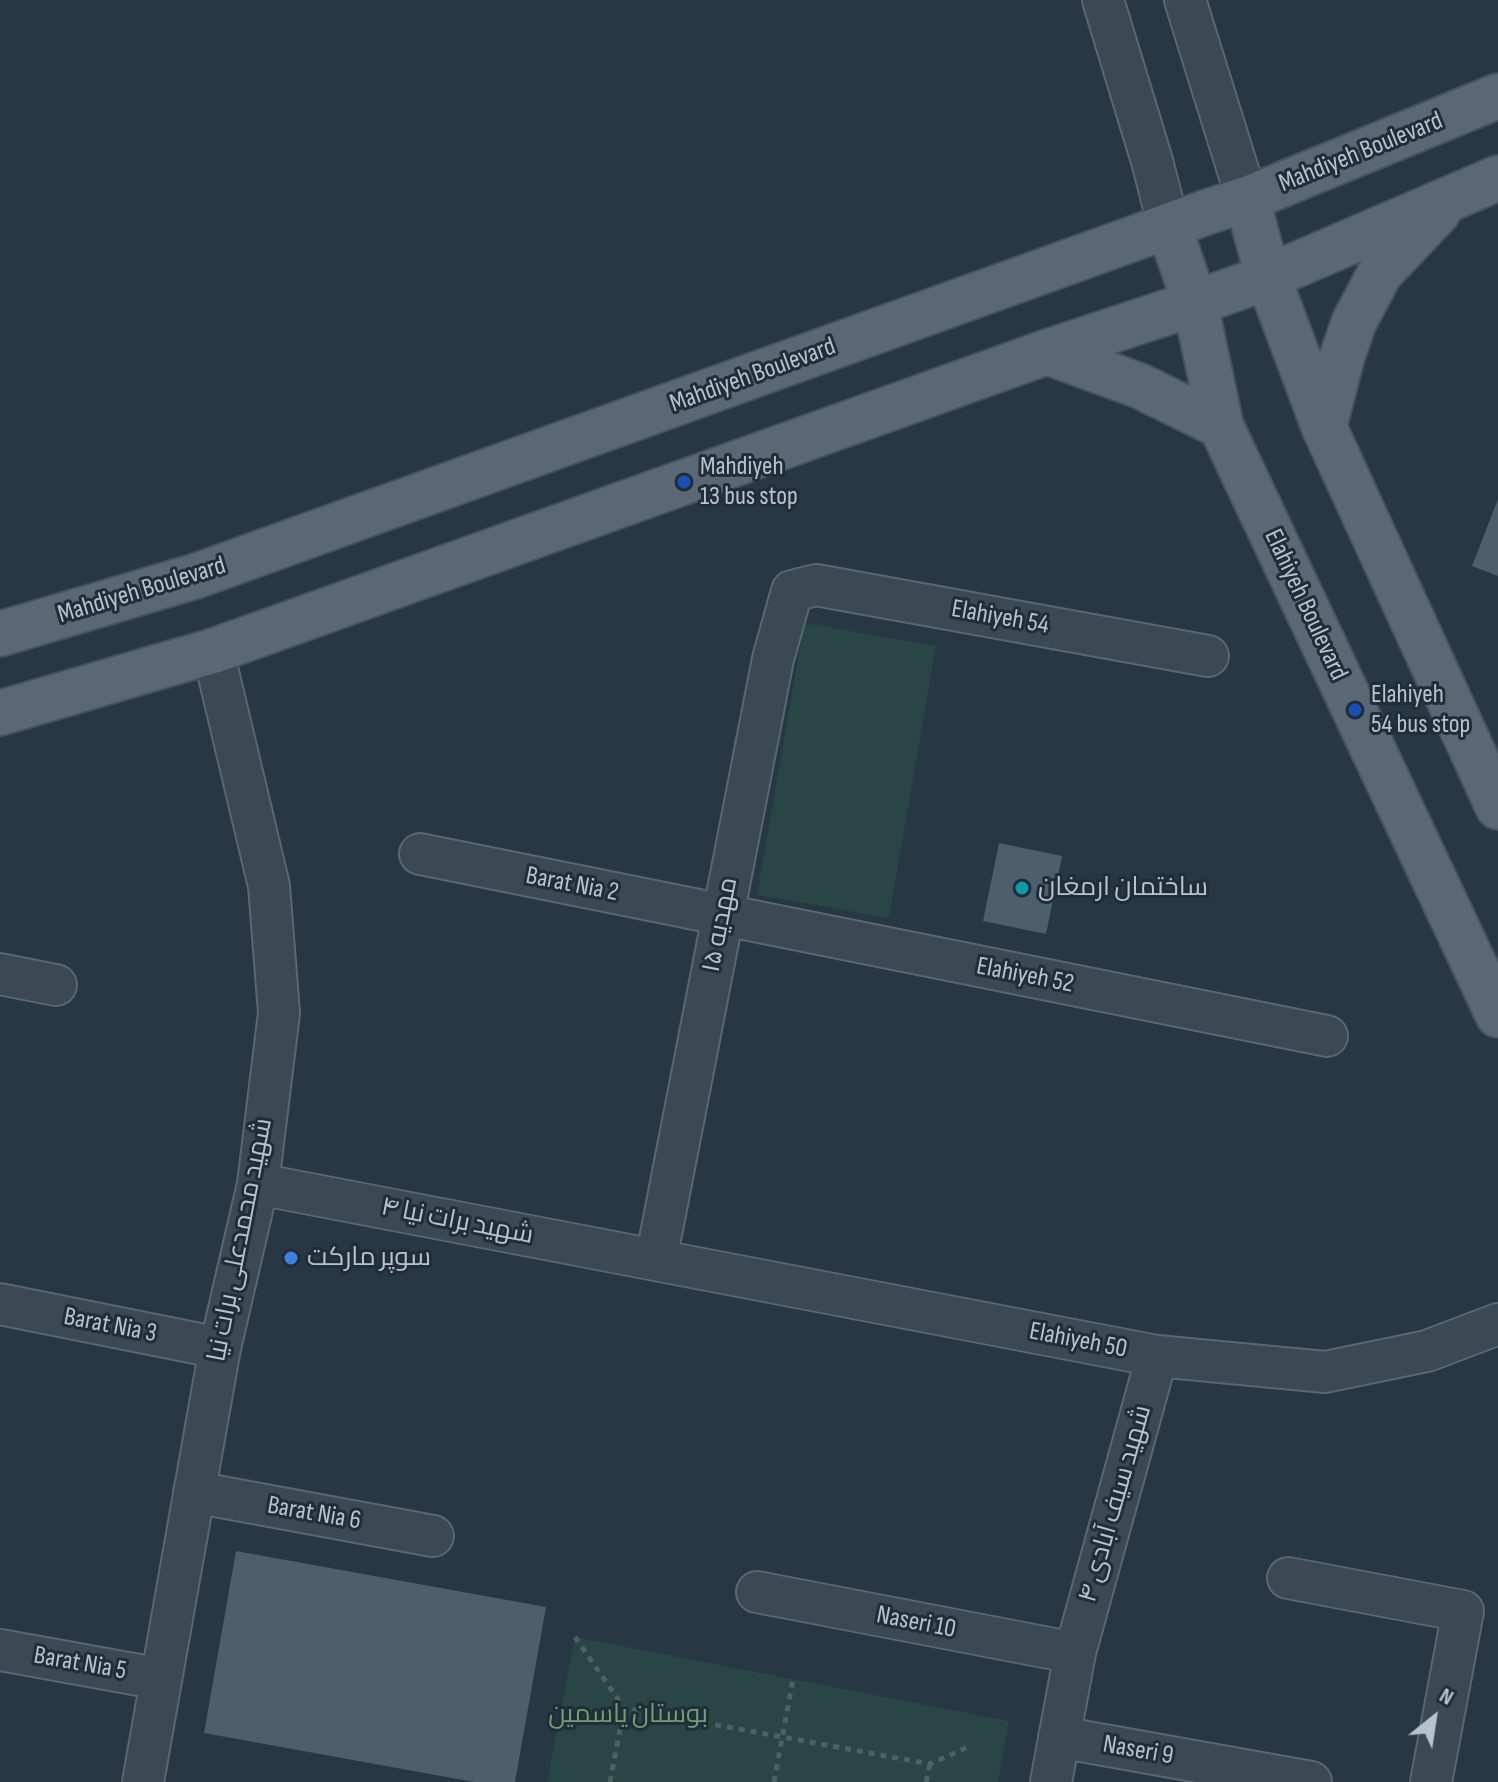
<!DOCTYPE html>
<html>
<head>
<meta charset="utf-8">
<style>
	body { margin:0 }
	#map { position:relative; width:1498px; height:1782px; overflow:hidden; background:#273744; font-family:"Sofia Sans Condensed",sans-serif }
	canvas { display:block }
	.north { position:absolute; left:1394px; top:1678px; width:80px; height:80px; -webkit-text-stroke:6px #202e39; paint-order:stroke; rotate:30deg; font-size:22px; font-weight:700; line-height:32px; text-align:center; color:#b9c3cd }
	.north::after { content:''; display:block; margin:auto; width:28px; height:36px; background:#b9c3cd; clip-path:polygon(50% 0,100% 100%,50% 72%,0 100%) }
</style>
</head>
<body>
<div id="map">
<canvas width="1498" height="1782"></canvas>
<div class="north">N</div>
</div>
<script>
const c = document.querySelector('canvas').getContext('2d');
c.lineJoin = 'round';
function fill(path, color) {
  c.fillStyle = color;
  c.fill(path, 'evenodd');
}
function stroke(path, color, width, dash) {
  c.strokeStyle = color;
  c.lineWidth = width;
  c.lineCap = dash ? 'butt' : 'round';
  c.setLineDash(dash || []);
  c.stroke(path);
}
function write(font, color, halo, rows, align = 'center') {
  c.font = font + ' "Sofia Sans Condensed",Cairo,sans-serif';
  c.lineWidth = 6;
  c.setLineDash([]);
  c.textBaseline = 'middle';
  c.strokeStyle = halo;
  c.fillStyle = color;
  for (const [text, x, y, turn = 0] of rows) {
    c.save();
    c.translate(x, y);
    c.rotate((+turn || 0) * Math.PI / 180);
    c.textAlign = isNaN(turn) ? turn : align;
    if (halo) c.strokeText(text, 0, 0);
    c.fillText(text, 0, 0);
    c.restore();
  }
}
const green = new Path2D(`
	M804 623 936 646 889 918 757 895Z
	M575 1637 1009 1721 998 1782H547Z`);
const building = new Path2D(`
	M1498 499V576L1472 566Z
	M999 843 1062 856 1046 934 983 921Z
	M236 1551 546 1607 515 1782H474L204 1733Z`);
const path = new Path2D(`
	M575 1637 624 1708
	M610 1782 624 1708 930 1764 968 1747
	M774 1782 793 1679
	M926 1782 930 1764`);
const minor = new Path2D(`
	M1103 0 1152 161 1169 227
	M1185 0 1247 199
	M420 854 1327 1036
	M0 974 56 985
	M258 1184 1157 1356 1325 1372 1427 1351 1498 1324
	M656 1260 773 659 792 591 816 585 1208 656
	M0 1304 220 1348
	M194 1492 433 1536
	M1288 1578 1463 1611 1431 1782
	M757 1592 1075 1653
	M0 1650 161 1679
	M1059 1737 1311 1782
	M143 1782 220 1348 258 1184 279 1013 269 886 213 651
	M1051 1782 1075 1653 1157 1356`);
const major = new Path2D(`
	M1247 199 1268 277 1324 427 1498 807
	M1169 227 1195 303 1221 426 1498 1015
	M1047 352 1140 386 1221 426
	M1324 427 1342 357 1354 322 1380 273 1438 212
	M0 634 196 576 1207 212 1247 199 1498 96
	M0 713 213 651 1047 352 1195 303 1268 277 1498 178`);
const markers = [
	[684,482,8,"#1a4fb4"],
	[1355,710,8,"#1a4fb4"],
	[1022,888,8,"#0f9aa8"],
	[291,1258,8,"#3f7fe0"]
];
const streetNames = [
	["Mahdiyeh Boulevard",1361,153,-22],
	["Mahdiyeh Boulevard",753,376,-20],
	["Mahdiyeh Boulevard",142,591,-17],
	["Elahiyeh Boulevard",1305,605,65],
	["Elahiyeh 54",1000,618,10],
	["Barat Nia 2",572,885,11],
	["مهدیه ۱۵",721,925,-79],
	["Elahiyeh 52",1025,976,11],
	["شهید برات نیا ۴",457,1222,11],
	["شهید محمدعلی برات نیا",241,1240,-79],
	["Barat Nia 3",110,1326,11],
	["Elahiyeh 50",1078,1341,11],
	["شهید سیف آبادی ۴",1116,1504,-74],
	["Barat Nia 6",314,1514,10],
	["Naseri 10",916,1623,11],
	["Barat Nia 5",80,1664,10],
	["Naseri 9",1138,1751,10]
];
const poiNames = [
	["Mahdiyeh",700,467],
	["13 bus stop",700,497],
	["Elahiyeh",1371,695],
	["54 bus stop",1371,725],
	["ساختمان ارمغان",1038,888],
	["سوپر مارکت",307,1258]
];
const parkNames = [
	["بوستان یاسمین",628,1715]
];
fill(green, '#294545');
fill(building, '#4d5f6d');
stroke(minor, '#5a6671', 44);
stroke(major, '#45525d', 48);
stroke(path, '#496362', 5, [6, 6]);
stroke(minor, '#3b4954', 40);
stroke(major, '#596874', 44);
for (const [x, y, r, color] of markers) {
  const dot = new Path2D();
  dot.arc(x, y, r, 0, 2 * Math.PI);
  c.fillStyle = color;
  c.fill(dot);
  stroke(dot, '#202e39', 3);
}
write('26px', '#b9c3cd', '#202e39', streetNames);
write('26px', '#b9c3cd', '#202e39', poiNames, 'left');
write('26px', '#6f9f74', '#202e39', parkNames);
</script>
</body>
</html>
